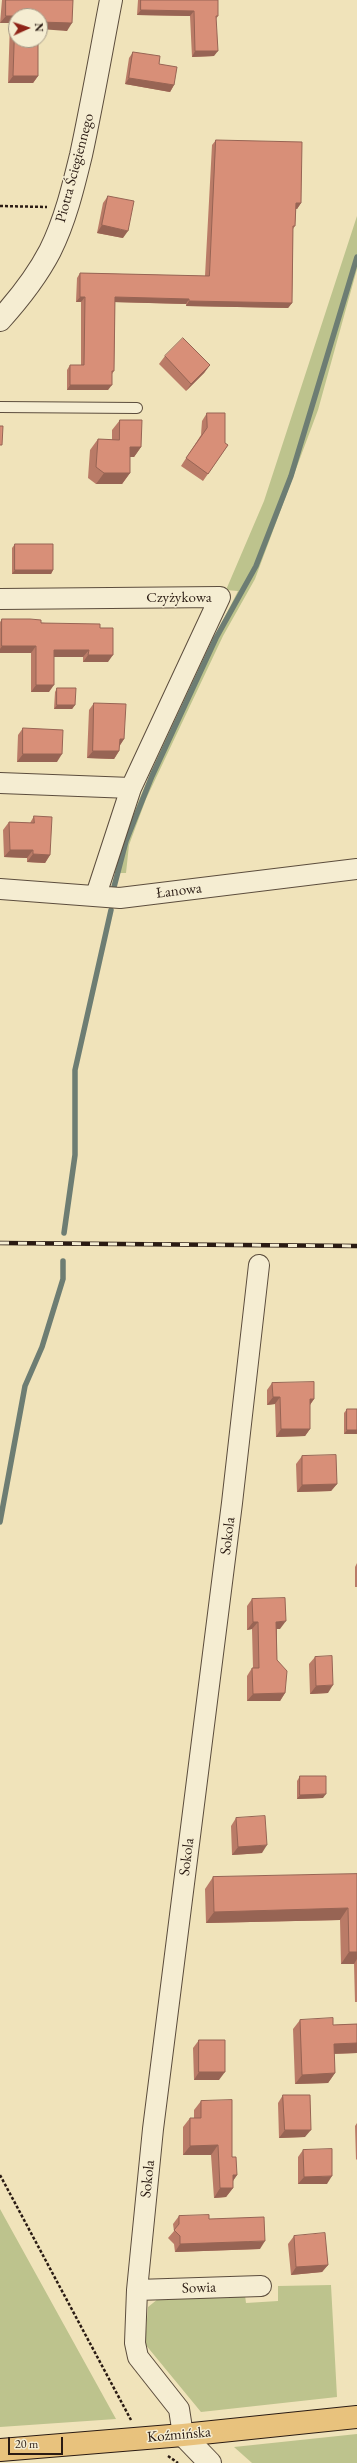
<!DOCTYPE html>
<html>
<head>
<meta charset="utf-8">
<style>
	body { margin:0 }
	#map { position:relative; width:357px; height:2463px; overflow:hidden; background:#f0e3ba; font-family:"EB Garamond",serif }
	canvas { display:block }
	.north { position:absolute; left:8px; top:8px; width:40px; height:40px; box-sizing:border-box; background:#f5edd2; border:1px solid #a49986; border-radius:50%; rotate:87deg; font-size:11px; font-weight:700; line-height:16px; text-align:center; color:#2a1b13 }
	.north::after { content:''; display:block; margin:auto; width:14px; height:18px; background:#8f2418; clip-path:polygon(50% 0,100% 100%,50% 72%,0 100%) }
	.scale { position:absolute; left:8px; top:2437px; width:55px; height:18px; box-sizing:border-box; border:2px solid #2a1b13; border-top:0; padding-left:5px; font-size:12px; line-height:14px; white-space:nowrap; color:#2a1b13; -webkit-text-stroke:3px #f5edd2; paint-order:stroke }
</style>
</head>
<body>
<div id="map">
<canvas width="357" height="2463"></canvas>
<div class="north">N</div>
<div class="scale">20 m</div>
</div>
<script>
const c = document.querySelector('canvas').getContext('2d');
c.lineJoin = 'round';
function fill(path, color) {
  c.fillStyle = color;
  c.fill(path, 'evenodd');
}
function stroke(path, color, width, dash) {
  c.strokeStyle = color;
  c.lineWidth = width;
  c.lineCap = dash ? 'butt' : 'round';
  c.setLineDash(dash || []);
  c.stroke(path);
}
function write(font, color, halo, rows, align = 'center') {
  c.font = font + ' "EB Garamond",serif';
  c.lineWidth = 3;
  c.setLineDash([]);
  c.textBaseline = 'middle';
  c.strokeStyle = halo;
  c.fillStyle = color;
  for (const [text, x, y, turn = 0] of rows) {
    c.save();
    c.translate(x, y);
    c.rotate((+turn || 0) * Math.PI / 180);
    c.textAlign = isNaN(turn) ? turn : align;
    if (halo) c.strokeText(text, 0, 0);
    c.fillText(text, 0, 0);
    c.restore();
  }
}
const green = new Path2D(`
	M357 216V269L318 410 255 579 223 636 146 799 129 845 126 873H114C128 821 150 773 173 724 194 679 215 635 238 591L226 590 264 501Z
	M0 2209 116 2419 0 2427Z
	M331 2285 337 2397 201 2412 145 2344 148 2307 158 2299 245 2295 246 2303 278 2301V2286Z
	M357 2434V2463H252L234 2447Z`);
const stream = new Path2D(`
	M114 887 126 841 152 776 216 638 256 566 291 476 357 257
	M64 1233 75 1155V1070L111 910
	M0 1522 25 1386 42 1347 63 1279V1261`);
const path = new Path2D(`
	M0 206 47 207
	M0 2175 131 2420
	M168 2456 178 2463`);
const service = new Path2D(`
	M0 407 137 408`);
const minor = new Path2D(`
	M0 599 220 597 131 788 96 895
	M0 783 131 788
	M0 889 120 898 357 869
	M137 2290 261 2286
	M183 2435 179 2409 138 2357 135 2343 137 2290 153 2129 232 1503 259 1265`);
const tertiary = new Path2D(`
	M0 320C19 299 37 276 50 251 65 221 73 188 81 155 92 104 101 52 111 0
	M183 2435 210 2463`);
const primary = new Path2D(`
	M0 2450 183 2435 357 2417`);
const rail = new Path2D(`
	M0 1243 357 1246`);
const wall = new Path2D(`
	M2 0H73L67 31 16 16 38 76 33 83H8L10 23H0Z
	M138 0H218V16L216 19 214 56 192 57 190 16 137 15Z
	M133 52 159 64 174 85 170 92 125 84 129 58Z
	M216 140 301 203 297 209 296 208 295 226 293 229 292 303 288 308 186 306V304L115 302 114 371 112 374 108 390H67V370L70 365H81V302H76L77 278 80 273 205 276 212 145Z
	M108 196 123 238 97 233 103 203Z
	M165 356 210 365 204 373 186 391 159 364Z
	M207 413 225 443 228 445 203 481 181 466 201 435 202 421Z
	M120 420 141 447 134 457H130V473L122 484H96L88 478 90 450 98 439 112 440V430Z
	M15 544 53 570 51 574H12V548Z
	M2 619 100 628 108 662H83V657H54L49 692H31V653H0V622Z
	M57 688 75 705 72 709H54L55 692Z
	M94 703 124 739 119 746V751L114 759 87 758 89 710Z
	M23 728 57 762H17L18 735Z
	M34 816 50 855 45 863 27 862V858L4 857 3 830 9 822 30 823Z
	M272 1383 314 1399 310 1405V1429L305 1436 276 1437 275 1404 267 1405V1390Z
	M347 1409H357V1434H344V1413Z
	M302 1456 337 1484 331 1491 297 1492 296 1464Z
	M357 1563V1587H355V1567Z
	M252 1599 280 1629H277V1660L285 1693 280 1701H247V1676L252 1668H253L252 1629 247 1630V1606Z
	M315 1657 328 1693 310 1694 309 1664Z
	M300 1776 323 1798 297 1799V1781Z
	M236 1818 262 1853 232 1855 231 1826Z
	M357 1874V2002H355L354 1964H341L340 1920 206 1923 205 1889 213 1877Z
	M300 2020 333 2025 357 2024V2053L334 2054 335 2073 328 2083 295 2084 293 2029Z
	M199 2040 219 2080H194L193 2048Z
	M283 2095 305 2137 279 2138 278 2103Z
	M201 2101 232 2157 237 2175 233 2181V2188L226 2197 214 2198 211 2155H183V2127L190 2118H194V2110Z
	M357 2123V2159L356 2160 355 2126Z
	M303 2150 327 2184H298V2157Z
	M179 2216 209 2219 260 2249 175 2252 174 2244 168 2238 174 2231 173 2224Z
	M294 2236 328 2265 322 2272 291 2275 288 2244Z`);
const shadedWall = new Path2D(`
	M141 10 194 11 190 16 137 15Z
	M6 16H15L10 23H0Z
	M40 22 72 23 67 31 40 29Z
	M195 51H218L214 56 192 57Z
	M13 76H38L33 83H8Z
	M129 78 174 85 170 92 125 84Z
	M296 203H301L297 209 292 208Z
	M102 225 128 231 123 238 97 233Z
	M80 297H85L81 302H76Z
	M115 297 189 299 186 304 111 302Z
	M189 301 292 303 288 308 186 306Z
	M210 365 204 373 186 391 191 384Z
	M70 385H112L108 390H67Z
	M130 447H141L134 457H122Z
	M104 473H130L122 484H96Z
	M15 570H53L51 574H12Z
	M2 646H36L31 653H0V649Z
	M54 650H89L83 657H49Z
	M88 655H113L108 662H83Z
	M36 685H54L49 692H31Z
	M57 705H75L72 709H54Z
	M120 739H124L119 747Z
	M93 751H119L114 759 87 758Z
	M23 754H62L57 762H17Z
	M10 850H33L27 858 4 857Z
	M33 854 50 855 45 863 27 862Z
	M273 1397H280L275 1404 267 1405Z
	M310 1399H314L309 1406Z
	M281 1429H310L305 1436 276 1437Z
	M347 1430H357V1434H344Z
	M337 1484 331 1491 297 1492 302 1485Z
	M286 1621 280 1629H271L276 1622Z
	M253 1622H258L252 1629 247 1630Z
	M333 1685 328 1693 310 1694 316 1686Z
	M285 1693 280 1701H247L253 1694Z
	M326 1794 323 1798 297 1799 300 1795Z
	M267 1845 262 1853 232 1855 238 1847Z
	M348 1908 340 1920 206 1923 214 1912Z
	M349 1952H357V1959L354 1964H341Z
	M357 2043V2053L327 2054 334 2044Z
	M199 2072H225L219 2080H194Z
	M335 2073 328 2083 295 2084 302 2075Z
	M285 2130H311L305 2137 279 2138Z
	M218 2145 211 2155H183L190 2146Z
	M233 2175H237L230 2185Z
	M332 2176 327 2184H298L304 2177Z
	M220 2188H233L226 2197 214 2198Z
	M265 2241 260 2249 175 2252 180 2244Z
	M328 2265 322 2272 291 2275 296 2267Z`);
const building = new Path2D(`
	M6 0H73L72 23 40 22V16H16V40H38V76H13L15 16H6Z
	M141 0H218V16H216L218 51H195L194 11 141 10Z
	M133 52 160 56 159 64 177 67 174 85 129 78Z
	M216 140 302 142 301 203H296L295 226H293L292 303 189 301V299L115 297 114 371H112V385H70V365H84L85 297H80V273L209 276Z
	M108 196 134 201 128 231 102 225Z
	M183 338 210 365 191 384 165 356Z
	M207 413H225V443L228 445 208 474 186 458 207 428Z
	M120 420H142L141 447H130V473H104L96 467 98 439 119 440Z
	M0 426H3L2 445H0Z
	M15 544H53V570H15Z
	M2 619H30L41 620V623L100 624V628H113V655H88L89 650H54V685H36V646H2Z
	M57 688H76L75 705H57Z
	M94 703 126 704 124 739H120L119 751H93Z
	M23 728 63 730 62 754H23Z
	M34 816 52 817 50 855 33 854V850H10L9 822 34 823Z
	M314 1382V1399H310V1429H281L280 1397H273L272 1383Z
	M347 1409H357V1430H347Z
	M336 1455 337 1484 302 1485V1456Z
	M285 1598 286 1621 276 1622 277 1660 287 1671 285 1693 253 1694 252 1668H259L258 1622H253L252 1599Z
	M332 1656 333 1685 316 1686 315 1657Z
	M300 1776H326V1794L300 1795Z
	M265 1816 267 1845 238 1847 236 1818Z
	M357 1874V1952H349L348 1908 214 1912 213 1877Z
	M333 2018V2025L357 2024V2043L334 2044 335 2073 302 2075 300 2020Z
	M199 2040H225V2072H199Z
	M283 2095H310L311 2130H285Z
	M232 2100V2157H236L237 2175H233V2188H220L218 2145 190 2146V2118H201V2101Z
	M332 2149V2176L304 2177 303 2150Z
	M209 2215V2219L264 2217 265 2241 180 2244V2236L174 2230 179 2224V2216Z
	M325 2233 328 2265 296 2267 294 2236Z`);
const streetNames = [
	["Piotra Ściegiennego",75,168,-75],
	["Czyżykowa",179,598],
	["Łanowa",179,891,-7],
	["Sokola",228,1536,-83],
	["Sokola",187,1857,-83],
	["Sokola",148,2179,-84],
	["Sowia",199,2288,-2],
	["Koźmińska",179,2435,-5]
];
fill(green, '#bdc38d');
stroke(stream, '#6d7d73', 5.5);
stroke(service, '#5c4d3d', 12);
stroke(minor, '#5c4d3d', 22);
stroke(tertiary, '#5c4d3d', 24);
stroke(primary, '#2a1b13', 24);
stroke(path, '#2a1b13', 2.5, [3, 2]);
stroke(service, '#f5edd2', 10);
stroke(minor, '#f5edd2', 20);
stroke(tertiary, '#f5edd2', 22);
stroke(primary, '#e8c27d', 22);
stroke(rail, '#2a1b13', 4.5);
stroke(rail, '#f5edd2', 3, [9]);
fill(wall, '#ba7b67');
fill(shadedWall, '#976454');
fill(building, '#d88f78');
stroke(building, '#976454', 1);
write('15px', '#2a1b13', '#f5edd2', streetNames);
</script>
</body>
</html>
